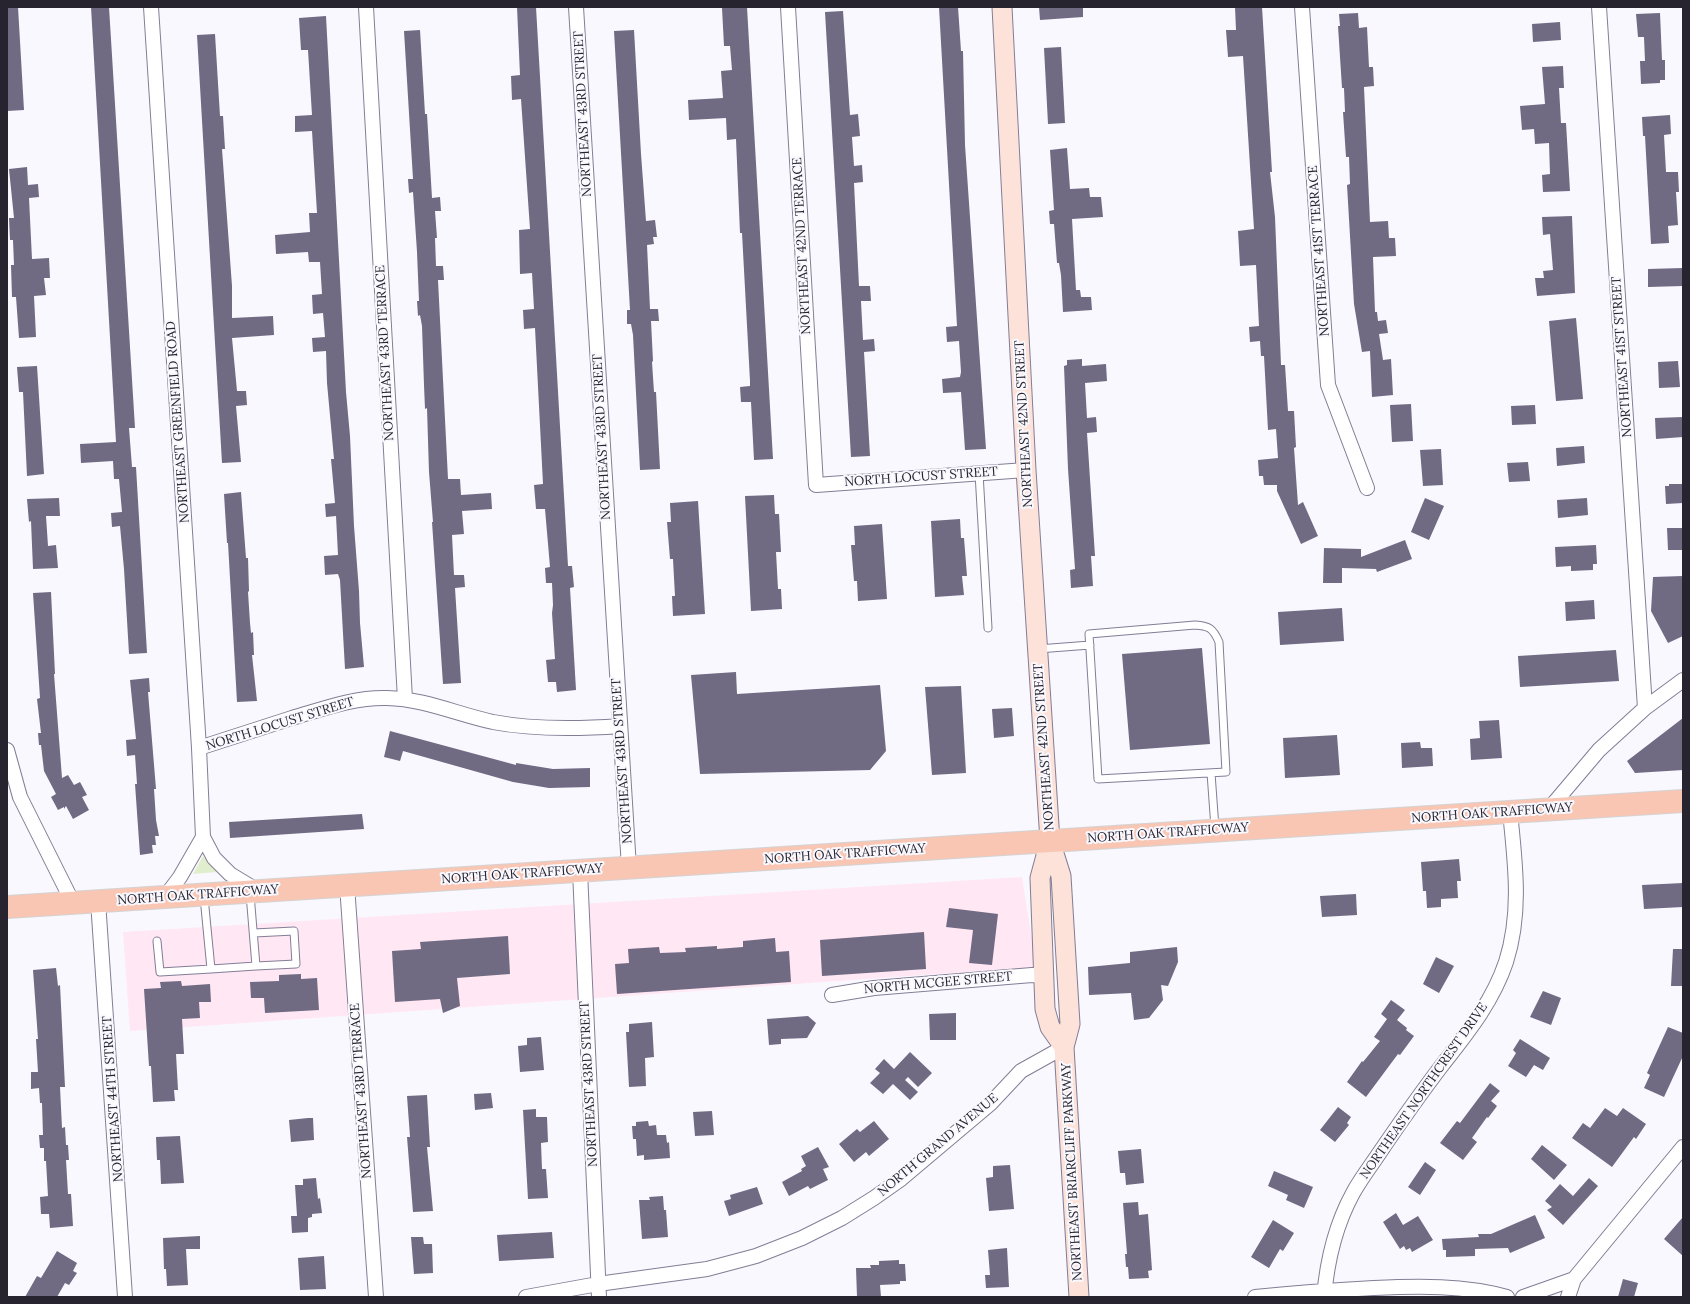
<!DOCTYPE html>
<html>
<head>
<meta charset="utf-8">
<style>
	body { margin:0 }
	#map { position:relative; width:1690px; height:1304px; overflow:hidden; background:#f9f8fe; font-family:Lora,serif }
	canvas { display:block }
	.frame { position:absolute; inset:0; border:8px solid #27242f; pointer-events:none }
</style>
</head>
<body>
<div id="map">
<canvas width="1690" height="1304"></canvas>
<div class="frame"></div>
</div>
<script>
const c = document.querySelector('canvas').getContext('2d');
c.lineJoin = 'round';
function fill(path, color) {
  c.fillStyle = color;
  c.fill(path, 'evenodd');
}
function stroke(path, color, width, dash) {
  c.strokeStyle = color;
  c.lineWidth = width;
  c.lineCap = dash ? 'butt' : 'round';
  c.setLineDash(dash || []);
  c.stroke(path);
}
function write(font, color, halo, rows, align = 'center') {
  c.font = font + ' Lora,serif';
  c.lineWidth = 4;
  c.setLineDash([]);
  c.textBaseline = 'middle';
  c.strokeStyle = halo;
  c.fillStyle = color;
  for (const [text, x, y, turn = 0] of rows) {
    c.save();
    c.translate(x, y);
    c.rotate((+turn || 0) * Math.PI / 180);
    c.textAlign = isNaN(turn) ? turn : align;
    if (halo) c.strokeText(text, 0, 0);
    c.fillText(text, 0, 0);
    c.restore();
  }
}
const commercial = new Path2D(`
	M1022 877 1036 967 130 1031 123 932Z`);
const green = new Path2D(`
	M203 856 217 872 193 874Z`);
const building = new Path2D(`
	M7 7H18L24 110 7 111Z
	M91 7H109L135 428H129L132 467H136L147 653 129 654 124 569 120 526 112 527 111 513 122 512 119 479H114L113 461 81 463 80 444 116 442Z
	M517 7H536L568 566H572L574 587 570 588 576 690 557 692 556 682H548L546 660 555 659 552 613 553 605 552 583H546L545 568 550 567 545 509H536L534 485 543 484 535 328 524 329 523 310 534 309 532 273 520 274 519 230 530 229 521 99 512 100 511 76 520 75Z
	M747 7 773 459 754 460 751 402H741L740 387 750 386V381L742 233H740L736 139 727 140 726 118 689 120 688 100 723 98 721 71 732 70 730 46H724L722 8Z
	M939 7H958L961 51H963L965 145 986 449 965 450 961 392 943 393 942 379 960 377 961 372 959 341 947 342 946 327 957 326Z
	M1039 7H1083V17L1040 20Z
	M1235 7H1262L1272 172H1270L1275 217 1281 365H1285L1288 411H1294L1296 447 1294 448 1298 505 1303 502 1318 536 1301 544 1277 491V485H1264L1263 476H1259L1258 460 1278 458 1276 429 1268 430 1264 356H1261L1260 341 1250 342 1249 327 1259 326 1256 265 1240 266 1238 231 1254 229 1243 56 1228 57 1226 30H1236Z
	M843 11 850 115 858 114 860 136 852 137 854 166 862 165 863 182 854 183 859 286H870L871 301H861L863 340 874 339 875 351 864 352 870 456 851 457 825 12Z
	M1358 13 1359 28 1367 27 1369 67H1373L1374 86 1364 87 1370 222 1388 221 1389 238H1395L1396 256 1373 257 1375 312H1377L1378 321 1386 320 1388 333 1379 334 1383 360 1391 359 1393 395 1372 397 1370 351 1362 352 1354 304 1347 185 1350 184 1349 157H1346L1343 112H1345L1344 88H1342L1338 26H1340L1339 14Z
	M1660 13 1662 60H1665V80H1660V83L1641 84 1640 61H1645L1644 37H1638L1636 14Z
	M326 16 346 392 350 436 354 526 359 591 360 623 364 667 345 669 340 580 338 574 325 575 324 556 338 555 336 516 326 517 325 504 335 503 331 459H334L327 383 326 351 313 352 312 338 325 337 323 313 313 314 312 295 322 294 320 262H309L308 252 276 254 275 235 310 232 309 213H317L312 131 295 132V116L312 115 308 50H301L299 18Z
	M1560 22 1561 40 1533 42 1532 24Z
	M420 30 425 114H427L432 198 440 197 441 211H435L437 238H435L436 266H443L444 280H438L448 479H460L461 495 491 493 492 509 462 511 464 534 452 535 454 575H464L465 587 455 588 461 683 443 684 432 522H433L429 472 427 408 425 409 424 385 422 326 420 315 418 316 417 301H419L417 252 413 192 409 193 408 179H413L404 31Z
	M634 30 641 154 646 221 655 220 657 237H653L654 244 647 245 650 309H658L659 321H651L653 361 652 362 654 392H656L660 469 640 470 633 335 631 324H627V310H630L614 31Z
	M215 34 220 116H223L225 149H222L232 286V318L273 316 274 335 232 338 237 391H246L247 405 236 406 241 462 222 463 197 35Z
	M1061 47 1065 123 1048 124 1044 48Z
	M1563 66 1564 88H1559L1561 123H1566L1570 191 1543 192 1542 175 1550 174 1549 143 1535 144 1534 129 1522 130 1520 106 1545 104 1542 67Z
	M1670 115 1671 134 1664 135 1666 172H1678L1679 192H1676L1678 225 1668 226 1669 243 1651 244 1645 136H1643L1642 117Z
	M1067 148 1070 189 1089 188 1090 197H1101L1103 217 1072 219 1076 290H1080L1081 297H1091L1092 310 1063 312 1061 275 1059 263H1057L1054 224H1050L1049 211 1054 210 1050 150Z
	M27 167 28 185 38 184 39 197 29 198 32 259 49 258 50 278H44L46 295 34 296 36 337 19 338 16 297H12L11 265H14L13 240H10L9 218H14L9 169Z
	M1572 216 1575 293 1537 296 1535 278H1544L1543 271 1553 270 1550 234 1543 235 1542 217Z
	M1683 268V286L1648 287V269Z
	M1576 318 1583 399 1556 401 1549 321Z
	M1082 359V366L1106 364 1107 381 1085 383 1087 418 1096 417 1097 432 1087 433 1095 556H1091L1093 586 1071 588 1070 570 1075 569 1068 469 1064 366 1067 365V360Z
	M1678 361 1680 387 1659 388 1658 362Z
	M37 366 44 474 27 476 23 392H19L17 367Z
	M1411 404 1413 441 1392 442 1390 405Z
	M1535 405 1536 424 1512 425 1511 406Z
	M1683 417V437L1656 439 1655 418Z
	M1584 446 1585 463 1557 466 1556 448Z
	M1441 449 1443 485 1423 486 1420 450Z
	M1528 462 1530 481 1509 482 1507 463Z
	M1669 484H1683V503L1666 504 1665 486H1669Z
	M241 492 246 558H248L249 591 248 592 250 623 251 633 253 632 254 655H252L257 701 237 702 228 543H227L224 494Z
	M774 495 775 514H779L781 552H776L778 589H781L782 609 751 611 745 496Z
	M59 498 60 516H46L48 546 56 545 58 568 33 569 31 521 29 522 27 499Z
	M1425 498 1444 506 1429 540 1411 532Z
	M1587 498 1588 515 1558 518 1557 500Z
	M698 501 705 614 673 616 672 596H675L674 578 673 559H670L667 522H671L670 503Z
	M960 519 961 538H964L967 576H962L964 595 935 597 931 521Z
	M882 524 887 599 858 601 857 581H854L851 545H855L854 526Z
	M1667 528H1683V550H1668Z
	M1405 540 1412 559 1377 572 1376 569 1342 568V583H1323L1324 548 1361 549V557Z
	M1596 545 1597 564H1593V570L1571 571V566L1556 567 1555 547Z
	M1683 576V636L1668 643 1651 611 1653 577Z
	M51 592 55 674H54L62 778 68 775 74 785 80 782 87 795 82 797 89 810 73 819 66 806 64 809V807L58 810 51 797 56 794 44 771 41 745H39L38 733H41L37 699 40 698 33 593Z
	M1594 600 1595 619 1566 621 1565 602Z
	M1342 608 1344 641 1280 645 1278 612Z
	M1202 648 1210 744 1130 750 1122 654Z
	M1616 650 1619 681 1520 687 1518 656Z
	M736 672 737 694 880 685 886 751 870 770 700 774 691 675Z
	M149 678 150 692H148L156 789H154L156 820 159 836H155L156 845H152L153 853 140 855 135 784H137L135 755 127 756 126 740 136 739 130 680Z
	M961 686 966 773 932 775 925 687Z
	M1012 708 1014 736 994 738 992 709Z
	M1683 718V770L1635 773 1627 761Z
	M1499 720 1502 758 1471 760 1470 739 1480 738 1479 721Z
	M390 731 516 765V763L553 769 590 768V787L549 788 513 782 403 751 400 761 384 757Z
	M1337 735 1340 775 1285 778 1283 738Z
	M1420 742 1421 748H1432L1433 766 1402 768 1401 743Z
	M362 814 364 829 230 838 229 822Z
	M1459 859 1461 881H1457L1458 898 1441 899V907L1427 908 1426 891H1423L1421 862Z
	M1683 883V907L1644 909 1642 885Z
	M1356 894 1357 915 1322 917 1320 896Z
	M949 908 998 914 992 965 969 963 973 930 946 927Z
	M924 932 926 969 822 976 820 940Z
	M508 936 510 974 457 978 460 1006 443 1013 440 999 395 1002 392 951 421 949 420 942Z
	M775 938 776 952 789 951 791 982 617 994 615 964 629 963 628 949 659 947 660 953 686 952 685 948 717 946V949L743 947V941Z
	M1177 947 1178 962 1168 986 1161 985 1163 1000 1149 1018 1134 1020 1131 993 1089 995 1088 967 1130 963V952Z
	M1673 949H1683V986H1671Z
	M1436 957 1454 966 1439 993 1423 984Z
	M56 968 58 986 60 985 65 1087H60L62 1128 65 1127 66 1145H68L69 1160H66L68 1194H71L73 1226 50 1228 49 1214H41L40 1197 48 1196 46 1161H44V1148H40L39 1135H43L42 1103H40L39 1088 31 1089V1072H38L36 1039H38L33 970Z
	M301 974V979L317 978 319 1010 265 1013 264 998H251L250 982 279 981V975Z
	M181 981 182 986 210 984 211 1002H199L200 1018 182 1019 184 1054H176L178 1090H174L175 1101 153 1102 151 1066H149L144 989 161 988 160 982Z
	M1543 991 1561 998 1551 1025 1530 1017Z
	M1391 1000 1405 1010 1397 1020 1407 1028 1406 1030 1414 1036 1400 1055 1398 1054 1366 1097 1347 1082 1362 1061 1363 1062 1380 1041 1374 1037 1387 1019 1381 1014Z
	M956 1013V1040H930L929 1014Z
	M808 1016 816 1023 807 1038 781 1039V1044L769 1045 767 1019Z
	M652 1022 654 1057 645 1058 646 1086 629 1087 626 1032H629V1024Z
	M1668 1027 1683 1033V1056L1664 1097 1644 1088 1650 1075 1647 1073Z
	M541 1037 544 1070 520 1072 518 1046 527 1045V1038Z
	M1520 1039 1550 1058 1543 1070 1534 1065 1526 1077 1508 1066 1516 1053 1513 1050Z
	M910 1052 932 1073 918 1087 908 1077 905 1080 918 1092 910 1100 893 1084 883 1094 870 1083 880 1073 875 1069 884 1059 894 1069Z
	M1490 1083 1500 1091 1491 1101 1497 1106 1488 1118 1487 1117 1472 1138 1477 1142 1463 1160 1440 1143 1457 1121 1460 1123Z
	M491 1093 493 1108 475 1110 474 1094Z
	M427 1095 430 1147H427L433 1211 413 1212 407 1137H410L407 1096Z
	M1338 1107 1351 1117 1347 1123 1349 1125 1335 1142 1320 1130Z
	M1605 1108 1617 1116 1623 1108 1646 1124 1636 1139 1634 1137 1612 1167 1572 1138 1583 1123 1590 1128Z
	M536 1109V1117H547L548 1142 541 1143 542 1169H546L548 1198 528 1199 523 1110Z
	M712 1111 714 1135 695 1136 693 1112Z
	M308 1118H313L314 1140 291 1142 289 1120Z
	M648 1121 649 1126 656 1125 657 1135H666L667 1143 669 1142 670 1158 644 1160V1155L637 1156 636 1139H633L632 1126H636V1122Z
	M874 1121 889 1139 869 1156 866 1152 854 1162 839 1144 857 1129 860 1132Z
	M180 1136 184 1183 161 1184 160 1160H157L156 1137Z
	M1542 1145 1567 1165 1554 1180 1531 1159Z
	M818 1147 829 1167 823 1169 828 1180 810 1189 808 1186 789 1196 782 1182 802 1171 801 1169 806 1166 801 1156Z
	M1141 1149 1144 1183 1126 1185 1125 1173H1120L1118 1151Z
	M1425 1162 1436 1170 1420 1195 1408 1187Z
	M1010 1165 1014 1209 989 1211 986 1178 993 1177V1166Z
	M1274 1171 1313 1187 1304 1208 1286 1200 1288 1195 1268 1186Z
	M316 1178 318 1199 320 1198 322 1213 312 1214V1217L308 1218V1232L292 1233 291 1216H297L295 1185H303V1179Z
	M1589 1178 1598 1186 1563 1225 1547 1210 1552 1207 1545 1201 1560 1184 1573 1196Z
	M757 1187 763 1204 729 1216 724 1201 731 1199 730 1195Z
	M663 1196 664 1210H666L668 1237 642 1239 639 1200H650L649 1197Z
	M1138 1202 1139 1215 1148 1214 1152 1270 1148 1271 1149 1278 1129 1279 1128 1267H1126L1125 1254H1127L1123 1203Z
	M1396 1213 1403 1225 1418 1216 1433 1240 1412 1252 1410 1248 1406 1250 1404 1246 1400 1249 1383 1222Z
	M1535 1215 1545 1238 1510 1253 1508 1248 1475 1249V1256L1446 1257V1250H1443L1442 1239 1479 1237 1478 1234H1491Z
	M1683 1217V1256L1664 1239Z
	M1273 1220 1294 1233 1283 1251 1280 1249 1269 1268 1251 1257Z
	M552 1232 554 1258 499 1261 497 1235Z
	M200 1236V1249H186L188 1285 167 1286 166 1269H164L163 1238Z
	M411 1237H423L424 1244H432L433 1273 414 1274Z
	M1007 1248 1009 1287 986 1288 985 1275H990L988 1250Z
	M57 1251 77 1263 73 1271 77 1273 69 1285 65 1283 57 1297H25L37 1276 41 1278Z
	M324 1256 326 1289 300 1290 298 1258Z
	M899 1260V1264H905L906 1281H900V1284L880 1285 881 1297H857L856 1268H871L870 1265H879V1261Z
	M1623 1279 1638 1283 1634 1297H1618Z`);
const lane = new Path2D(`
	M979 473 988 628
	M1195 625C1209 626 1213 628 1219 642L1226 772 1098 779 1089 634Z
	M1038 649 1090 645
	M1211 773 1215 828
	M254 933 294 931 296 964 256 966
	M157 941 160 972 211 969 204 897
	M211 969 256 966 250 894`);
const street = new Path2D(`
	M151 7 199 748 203 837 214 858 230 874 258 891
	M366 7 405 699
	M576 7 629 868
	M788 7 816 485 1026 470
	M1302 7 1328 385 1367 488
	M1599 7 1645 708
	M199 748C230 738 261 728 292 718 323 709 354 697 387 698 425 699 456 714 493 722 535 730 578 729 620 726
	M7 750 20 797 73 903
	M1549 809 1599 750 1645 708 1683 680
	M580 871 599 1297
	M347 885 376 1297
	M165 897 180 877 203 837
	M98 901 125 1297
	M832 995 874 988 1032 975 1044 976
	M526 1297 598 1284 707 1269 756 1256 802 1238 842 1218 874 1198 901 1179 990 1104 1021 1071 1064 1047
	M1255 1297C1295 1293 1334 1290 1374 1288 1418 1286 1464 1285 1507 1297
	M1324 1297C1327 1262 1336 1224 1353 1193 1360 1180 1370 1167 1378 1155 1399 1124 1420 1094 1443 1064 1468 1032 1493 1001 1506 962 1522 912 1515 862 1510 812
	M1523 1297 1574 1279
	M1568 1297 1574 1279 1683 1147`);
const secondary = new Path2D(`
	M1002 7 1026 470 1050 841 1061 876 1070 1024 1064 1047 1079 1297
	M1050 841 1040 878 1045 1009 1050 1027 1064 1047`);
const primary = new Path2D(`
	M7 907 1683 801`);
const streetNames = [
	["NORTHEAST 43RD STREET",583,114,-93],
	["NORTHEAST 42ND TERRACE",802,246,-93],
	["NORTHEAST 41ST TERRACE",1319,251,-94],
	["NORTHEAST 43RD TERRACE",385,353,-93],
	["NORTHEAST 41ST STREET",1622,357,-94],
	["NORTHEAST GREENFIELD ROAD",178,422,-94],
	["NORTHEAST 42ND STREET",1024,424,-93],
	["NORTHEAST 43RD STREET",602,437,-93],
	["NORTH LOCUST STREET",921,477,-4],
	["NORTH LOCUST STREET",280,724,-17],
	["NORTHEAST 42ND STREET",1044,747,-94],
	["NORTHEAST 43RD STREET",622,761,-94],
	["NORTH OAK TRAFFICWAY",1492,813,-4],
	["NORTH OAK TRAFFICWAY",1168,833,-4],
	["NORTH OAK TRAFFICWAY",845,854,-4],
	["NORTH OAK TRAFFICWAY",522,874,-4],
	["NORTH OAK TRAFFICWAY",198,895,-4],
	["NORTH MCGEE STREET",938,983,-5],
	["NORTHEAST 43RD STREET",589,1084,-93],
	["NORTHEAST 43RD TERRACE",361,1091,-94],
	["NORTHEAST NORTHCREST DRIVE",1424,1091,-55],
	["NORTHEAST 44TH STREET",113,1099,-94],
	["NORTH GRAND AVENUE",938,1145,-40],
	["NORTHEAST BRIARCLIFF PARKWAY",1072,1172,-93]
];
fill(commercial, '#ffe7f4');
fill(green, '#e1eecd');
fill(building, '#706a83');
stroke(lane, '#837d96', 9);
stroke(street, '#837d96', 16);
stroke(secondary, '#837d96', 21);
stroke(primary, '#d4d3d5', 24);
stroke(lane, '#fff', 7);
stroke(street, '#fff', 14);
stroke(secondary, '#fce2d8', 19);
stroke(primary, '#f8c6b2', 22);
write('13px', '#27242f', '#f9f8fe', streetNames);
</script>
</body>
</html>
